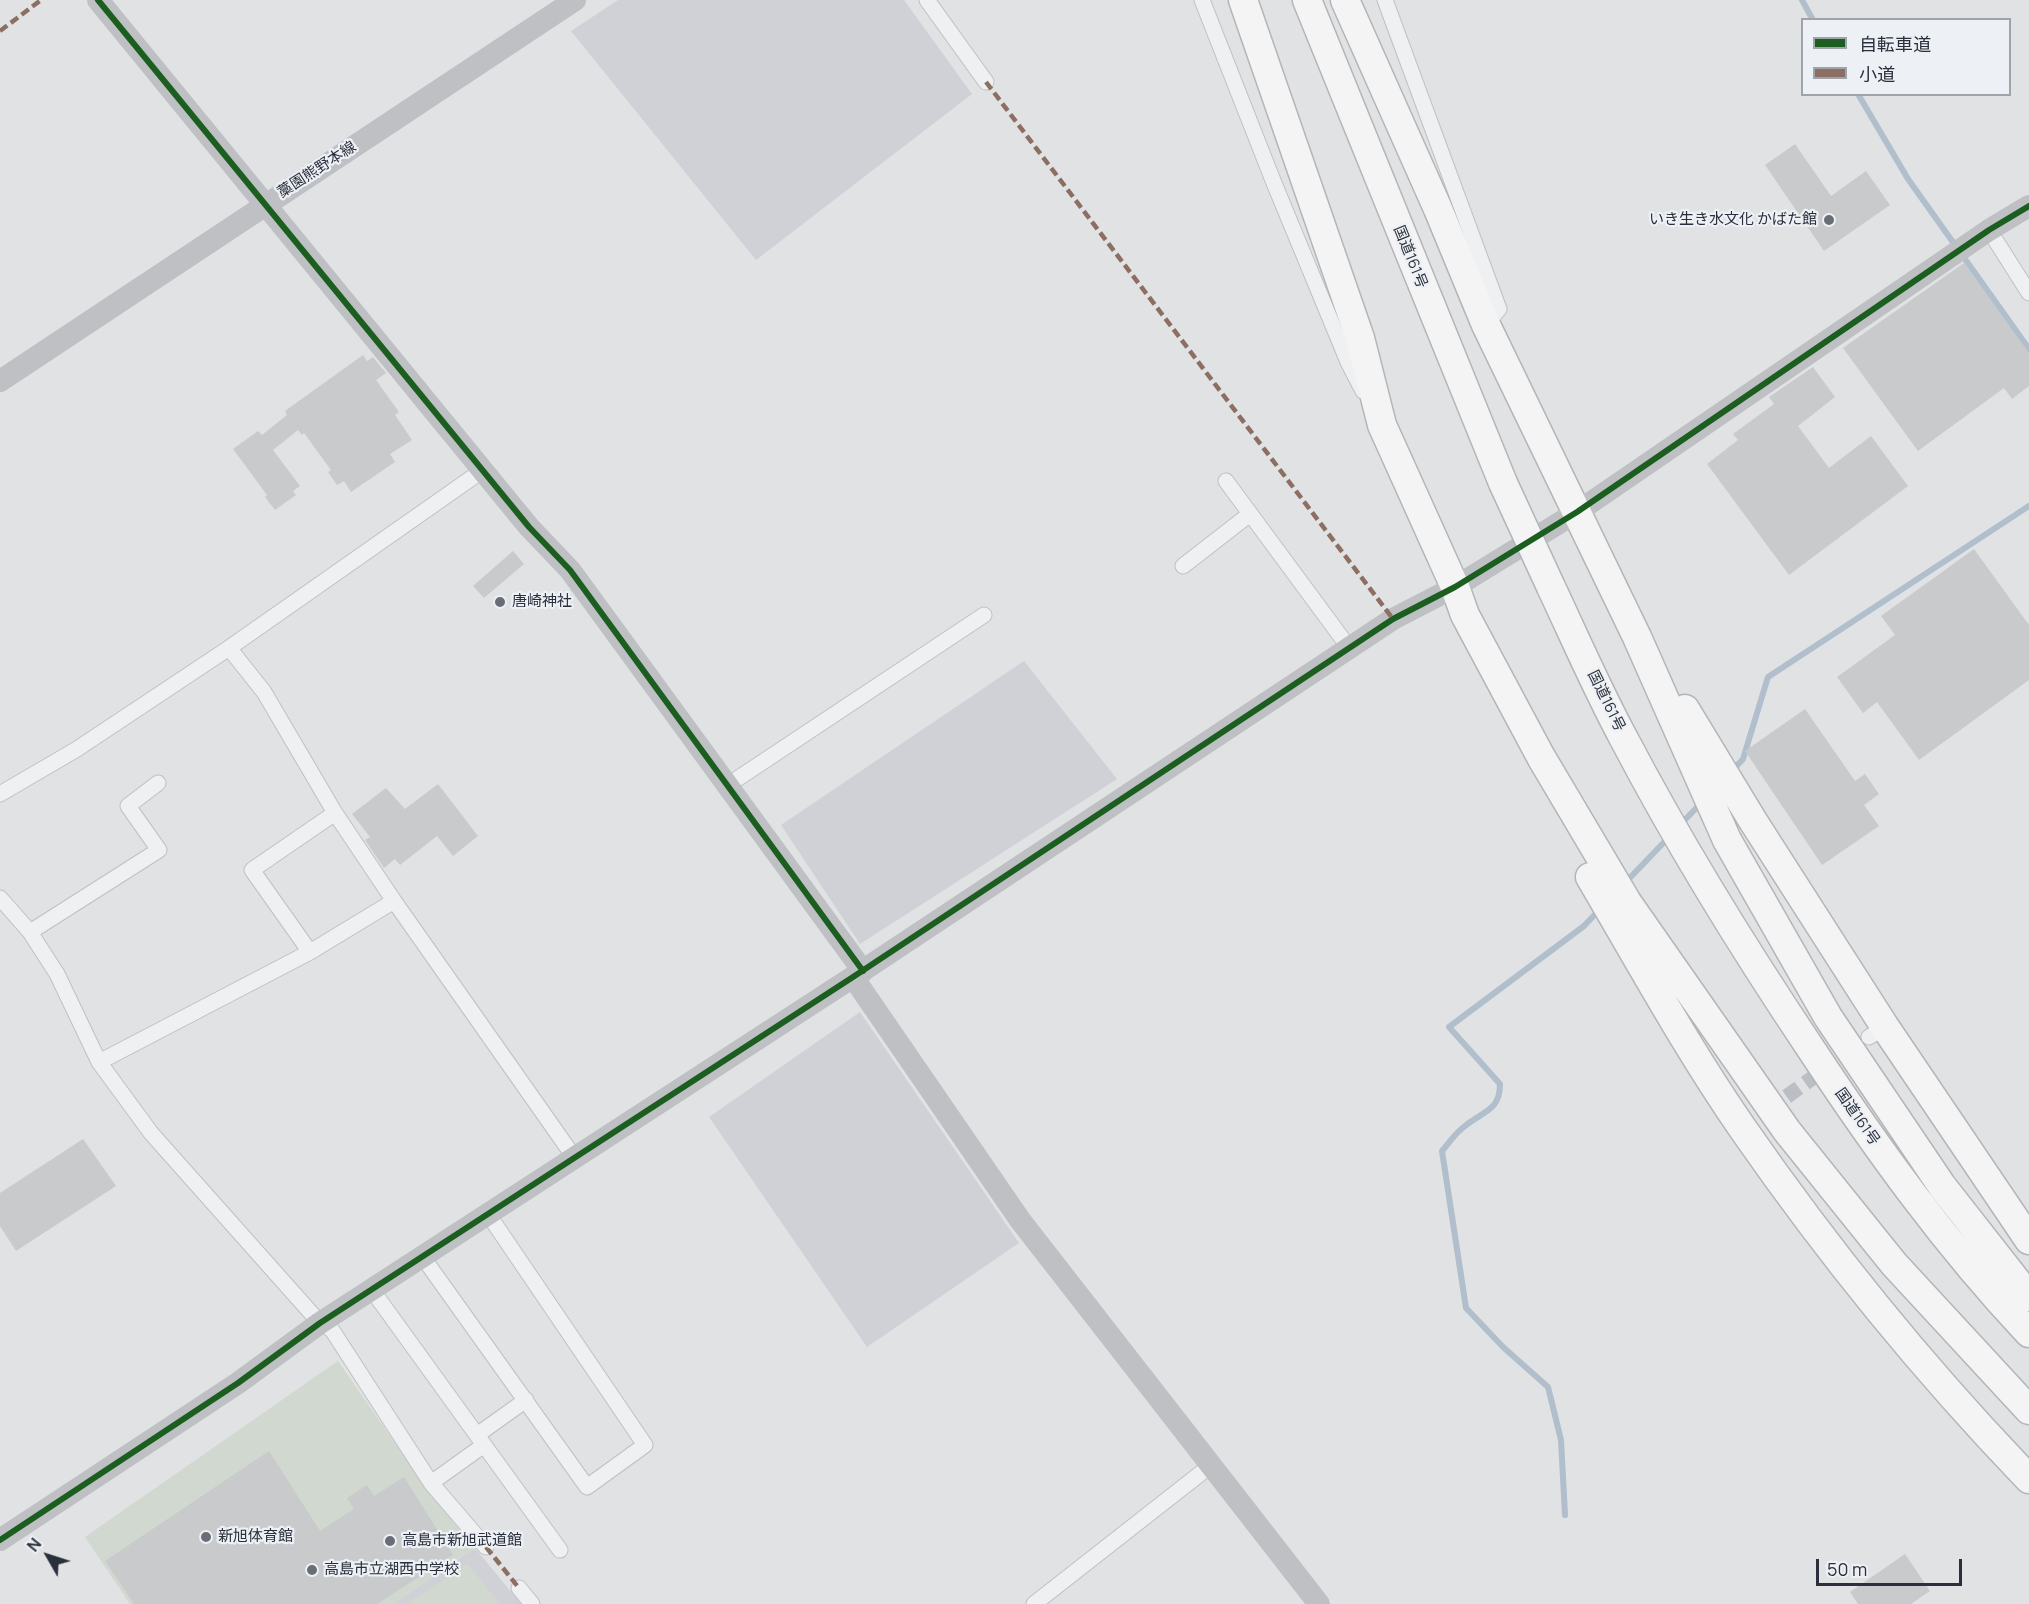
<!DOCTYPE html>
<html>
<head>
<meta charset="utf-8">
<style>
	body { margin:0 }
	#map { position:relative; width:2029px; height:1604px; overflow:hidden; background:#e0e2e4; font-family:Manrope,"Noto Sans JP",sans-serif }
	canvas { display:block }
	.legend { position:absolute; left:1801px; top:18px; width:210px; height:78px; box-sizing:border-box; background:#edf0f4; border:2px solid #9fa3aa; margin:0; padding:8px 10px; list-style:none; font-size:18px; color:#292f3b }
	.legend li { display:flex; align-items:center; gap:12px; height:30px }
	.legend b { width:30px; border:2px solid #9fa3aa }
	.north { position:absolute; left:18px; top:1526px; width:60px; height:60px; -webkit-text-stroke:4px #edf0f4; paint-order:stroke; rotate:309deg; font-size:16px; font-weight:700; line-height:24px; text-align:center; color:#292f3b }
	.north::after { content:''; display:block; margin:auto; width:21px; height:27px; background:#292f3b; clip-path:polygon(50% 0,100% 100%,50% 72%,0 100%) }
	.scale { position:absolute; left:1816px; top:1559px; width:146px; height:27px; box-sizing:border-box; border:3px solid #292f3b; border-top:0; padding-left:8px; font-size:18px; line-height:21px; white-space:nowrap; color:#292f3b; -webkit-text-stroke:4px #edf0f4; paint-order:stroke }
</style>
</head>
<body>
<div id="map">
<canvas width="2029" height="1604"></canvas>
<ul class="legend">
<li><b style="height:8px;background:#1b5e20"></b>自転車道</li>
<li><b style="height:8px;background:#8d6e63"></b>小道</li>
</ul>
<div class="north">N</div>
<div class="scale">50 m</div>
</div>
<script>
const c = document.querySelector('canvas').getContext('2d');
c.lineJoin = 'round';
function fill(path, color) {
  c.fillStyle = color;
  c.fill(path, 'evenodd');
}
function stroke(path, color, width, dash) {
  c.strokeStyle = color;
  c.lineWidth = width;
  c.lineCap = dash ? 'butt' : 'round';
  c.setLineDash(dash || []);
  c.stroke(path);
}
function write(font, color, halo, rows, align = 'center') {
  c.font = font + ' Manrope,"Noto Sans JP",sans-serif';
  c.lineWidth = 4.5;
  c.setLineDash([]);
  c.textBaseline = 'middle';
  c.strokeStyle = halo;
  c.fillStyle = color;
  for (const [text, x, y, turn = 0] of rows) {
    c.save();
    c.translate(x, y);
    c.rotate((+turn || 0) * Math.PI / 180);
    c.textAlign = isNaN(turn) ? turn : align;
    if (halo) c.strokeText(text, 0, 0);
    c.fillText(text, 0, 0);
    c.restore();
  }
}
const built = new Path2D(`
	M618 0H904L972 94 756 260 571 31Z
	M1024 661 1117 779 860 944 781 825Z
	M860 1012 1019 1243 867 1347 709 1117Z
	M475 1548 521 1604H393Z`);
const green = new Path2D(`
	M338 1361 428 1491 475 1548 393 1604H130L85 1537Z
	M468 1564 500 1604H406Z`);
const stream = new Path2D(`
	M1802 0 1813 20
	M1858 94 1908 179 2029 349
	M1732 771 1743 759 1768 677 2029 506
	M1680 825 1702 802
	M1624 884 1669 837
	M1565 1515 1561 1440 1548 1387 1503 1347 1466 1308 1442 1151C1449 1143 1456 1132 1465 1126 1483 1111 1500 1111 1500 1084L1449 1027 1584 926 1600 909`);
const building = new Path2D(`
	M1795 144 1831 196 1866 171 1890 205 1824 251 1765 165Z
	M1964 263 2029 353V386L2012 399 2004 388 1918 451 1843 348Z
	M363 355 367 361 373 357 386 373 376 380 399 412 395 415 412 440 390 454 395 462 351 492 344 481 337 485 328 472 331 470 304 433 302 435 298 430 273 450 300 486 293 491 296 495 275 510 265 497 267 495 233 449 258 431 262 435 287 415 285 411Z
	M1813 367 1835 397 1798 426 1829 468 1871 436 1908 486 1789 575 1707 464 1738 440 1733 434 1774 404 1769 397Z
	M1974 549 2029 625V680L1919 760 1877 702 1863 713 1837 677 1895 635 1881 616Z
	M513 551 524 564 484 598 473 586Z
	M1805 709 1855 781 1865 774 1879 794 1864 805 1879 826 1822 865 1745 751Z
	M438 784 478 836 453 856 437 836 400 865 395 859 384 868 365 840 370 837 352 814 386 788 405 809Z
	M83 1139 116 1186 16 1251 0 1226V1193Z
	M269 1451 320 1531 354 1509 347 1498 367 1485 374 1496 404 1477 453 1555 377 1604H134L105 1561Z
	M1905 1554 1930 1591 1911 1604H1858L1850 1592Z`);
const streetTunnel = new Path2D(`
	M1768 1110 1854 1048`);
const street = new Path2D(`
	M927 0 986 82
	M1202 0 1274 183 1348 362 1363 391
	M1385 0 1499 309 1486 325
	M1989 230 2029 293
	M1226 481 1350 649
	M1183 566 1250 514
	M229 648 264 692 335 813 394 901 574 1157
	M728 785 984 615
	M0 794 77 749 229 648 483 470
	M0 898 30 932 57 974 99 1062 151 1133 320 1323 332 1330 431 1483 486 1547
	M30 932 159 850 128 806 158 783
	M310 952 252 870 335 813
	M1869 1037 1885 1027
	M99 1062 310 952 394 901
	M422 1256 587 1487 645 1445 488 1214
	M372 1290 560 1550
	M477 1435 526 1400
	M431 1483 484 1445
	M519 1588 532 1604
	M1034 1604 1210 1466`);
const secondary = new Path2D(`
	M98 0 529 527 570 570 863 971
	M0 381 575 0
	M853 977 1020 1220 1319 1604
	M0 1540 238 1383 320 1323 853 977 1393 619 1455 587 1577 512 1989 230 2029 206`);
const highway = new Path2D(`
	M1243 0 1360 338 1382 425 1455 587 1465 615 1541 757 1627 902 1787 1131 1894 1264 2029 1410
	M1307 0 1503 483
	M1345 0 1438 209 1486 325 1637 637 1727 840 1828 1017 1942 1186 2029 1297
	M1551 587C1575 638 1597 689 1624 739 1680 846 1744 949 1811 1049 1877 1149 1947 1246 2029 1333
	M1685 709 1753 821 1885 1027 2029 1240
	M1590 877C1640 962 1687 1048 1743 1129 1829 1253 1924 1370 2029 1479`);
const highwayBridge = new Path2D(`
	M1503 483 1551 587`);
const quiet = new Path2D(`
	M0 31 41 0
	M986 82 1393 619
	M486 1547 519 1588`);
const cycleway = new Path2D(`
	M98 0 529 527 570 570 863 971
	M0 1540 238 1383 320 1323 853 977 1393 619 1455 587 1577 512 1989 230 2029 206`);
const markers = [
	[1829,220,6,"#696e76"],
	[500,602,6,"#696e76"],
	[206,1537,6,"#696e76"],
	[390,1541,6,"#696e76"],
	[312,1570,6,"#696e76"]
];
const streetNames = [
	["藁園熊野本線",317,170,-33],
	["国道161号",1410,257,68],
	["国道161号",1606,701,64],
	["国道161号",1857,1117,55]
];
const poiNames = [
	["いき生き水文化 かばた館",1817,220,"right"],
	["唐崎神社",512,602],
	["新旭体育館",218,1537],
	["高島市新旭武道館",402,1541],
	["高島市立湖西中学校",324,1570]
];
fill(built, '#cfd1d7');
fill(green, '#d1d8d0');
stroke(stream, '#b1becc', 6);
fill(building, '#c8cacc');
stroke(streetTunnel, '#bbbec2', 15, [15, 8]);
stroke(street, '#bec0c2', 17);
stroke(highway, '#b3b5b9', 31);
stroke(street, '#eff0f1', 15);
stroke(secondary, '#bec0c4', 22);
stroke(highway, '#f4f4f5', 28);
stroke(highwayBridge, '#b3b5b9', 31, []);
stroke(highwayBridge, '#f4f4f5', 28);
stroke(quiet, '#8d6e63', 4.5, [9, 4.5]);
stroke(cycleway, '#1b5e20', 6);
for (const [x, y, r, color] of markers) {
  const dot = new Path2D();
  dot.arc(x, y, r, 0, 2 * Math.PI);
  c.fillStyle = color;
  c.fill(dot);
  stroke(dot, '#edf0f4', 2);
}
write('15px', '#292f3b', '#edf0f4', streetNames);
write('15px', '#292f3b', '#edf0f4', poiNames, 'left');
</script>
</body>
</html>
